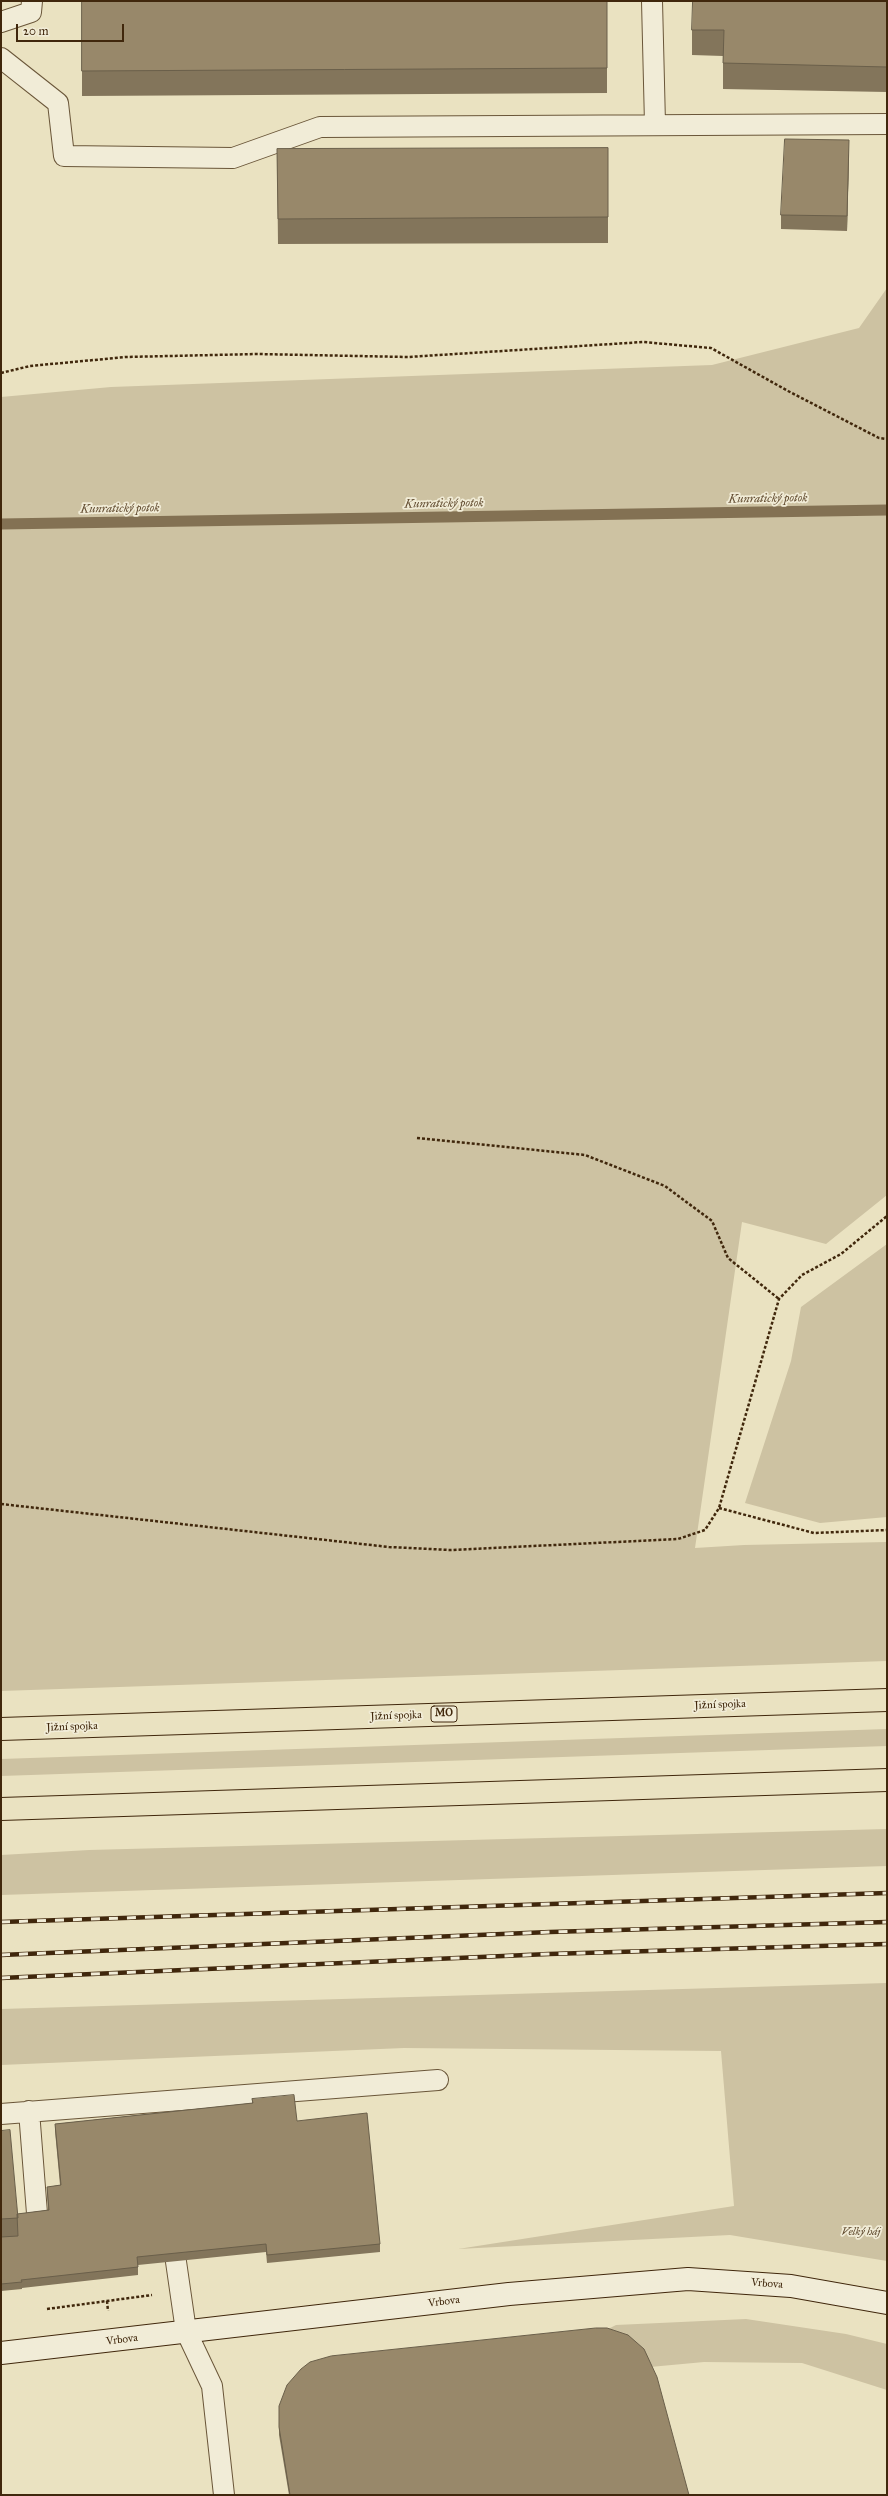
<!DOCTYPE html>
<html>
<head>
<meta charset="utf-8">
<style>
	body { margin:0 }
	#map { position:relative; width:888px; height:2496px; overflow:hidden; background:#eae2c1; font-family:"IM FELL Great Primer",serif }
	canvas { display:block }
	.frame { position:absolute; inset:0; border:2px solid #40270c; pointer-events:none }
	.scale { position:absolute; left:16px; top:24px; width:108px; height:18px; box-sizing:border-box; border:2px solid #40270c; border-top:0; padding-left:5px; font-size:12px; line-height:14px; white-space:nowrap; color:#40270c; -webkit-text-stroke:3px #f1ecd7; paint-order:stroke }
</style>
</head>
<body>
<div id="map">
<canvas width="888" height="2496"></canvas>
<div class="frame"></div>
<div class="scale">20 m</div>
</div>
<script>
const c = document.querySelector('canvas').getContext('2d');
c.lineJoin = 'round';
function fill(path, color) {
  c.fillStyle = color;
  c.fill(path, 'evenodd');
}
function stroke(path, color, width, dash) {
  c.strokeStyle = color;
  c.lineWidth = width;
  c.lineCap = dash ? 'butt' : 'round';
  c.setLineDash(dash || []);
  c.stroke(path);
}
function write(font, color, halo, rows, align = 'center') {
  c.font = font + ' "IM FELL Great Primer",serif';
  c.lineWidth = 3.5;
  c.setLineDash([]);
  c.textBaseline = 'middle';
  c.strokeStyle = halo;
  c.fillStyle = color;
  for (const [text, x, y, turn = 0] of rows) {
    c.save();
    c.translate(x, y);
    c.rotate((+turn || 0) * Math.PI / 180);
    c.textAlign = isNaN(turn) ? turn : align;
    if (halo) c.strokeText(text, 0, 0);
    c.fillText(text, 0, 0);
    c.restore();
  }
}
const green = new Path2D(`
	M887 288V1195L826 1244 742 1222 695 1548 744 1545 887 1542V1661L1 1691V397L111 387 712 365 859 328Z
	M887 1244V1517L820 1523 745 1503 791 1361 801 1307Z
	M887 1729V1746L1 1776V1759Z
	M887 1829V1866L1 1895V1855L89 1850Z
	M887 1983V2261L730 2235 458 2249 734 2206 721 2051 404 2048 1 2065V2009Z
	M746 2319 846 2334 887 2344V2390L802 2363 704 2362 650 2367 596 2335 616 2325Z`);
const stream = new Path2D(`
	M1 524 887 510`);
const path = new Path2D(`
	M1 373 30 366 126 357 257 354 408 357 643 342 711 348 788 391 879 438 887 439
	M417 1138 585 1155 665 1186 712 1221 728 1258 779 1299
	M1 1504 389 1547 451 1550 678 1539 705 1530 719 1508 779 1299 802 1275 841 1254 887 1216
	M719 1508 814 1533 887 1530
	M107 2301 108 2311
	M47 2309 152 2295`);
const service = new Path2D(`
	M652 1 655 124
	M1 22 31 12 32 1
	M1 58 58 103 64 156 233 158 320 127 887 124
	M29 2111 39 2239
	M1 2114 438 2080
	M172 2234 186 2331 212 2386 224 2495`);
const secondary = new Path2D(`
	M1 2353 509 2294 688 2279 791 2286 887 2303`);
const trunk = new Path2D(`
	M1 1729 887 1700
	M1 1809 887 1780`);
const rail = new Path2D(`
	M1 1922 887 1893
	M1 1955 550 1932 887 1922
	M1 1978 549 1954 887 1944`);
const wall = new Path2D(`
	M82 1H607V93L82 96Z
	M887 1V92L723 89V56L692 55V30Z
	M608 148V243L278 244 277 149Z
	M849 154 847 231 781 229V215Z
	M252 2099 297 2121 380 2244V2252L267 2263 266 2252 138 2265V2275L22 2288V2289L1 2291V2131L17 2214 48 2210 47 2194V2187L60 2185 55 2131V2124L252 2103Z
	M279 2413 689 2495H289L279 2435Z`);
const shadedWall = new Path2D(`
	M849 140V154L847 231V216Z`);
const building = new Path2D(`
	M82 1H607V68L82 71Z
	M693 1H887V67L723 63 724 30H692Z
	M785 139 849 140 847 216 781 215Z
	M608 148V217L278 219 277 149Z
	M294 2095 297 2121 367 2113 380 2244 267 2255 266 2244 137 2257 138 2267 21 2280 22 2282 1 2284V2237L18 2236 17 2214 49 2210 47 2187 61 2185 55 2124 253 2103 252 2099Z
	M10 2130 18 2218 1 2219V2131Z
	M596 2328H607L628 2335 644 2349 657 2377 689 2495H290L279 2427V2406L287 2385 301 2369 310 2362 331 2356Z`);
const shields = [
	[444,1714,26]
];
const shieldNames = [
	["MO",444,1714]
];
const streetNames = [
	["Jižní spojka",720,1705,-2],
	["Jižní spojka",396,1716,-2],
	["Jižní spojka",72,1727,-2],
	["Vrbova",767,2284,4],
	["Vrbova",444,2302,-7],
	["Vrbova",122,2340,-7]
];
const parkNames = [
	["Velký háj",861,2232]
];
const waterNames = [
	["Kunratický potok",768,499,-1],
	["Kunratický potok",444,504,-1],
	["Kunratický potok",120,509,-1]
];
fill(green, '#cdc2a2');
stroke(stream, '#837153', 11);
stroke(service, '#6a5639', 22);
stroke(secondary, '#40270c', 24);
stroke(trunk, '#40270c', 24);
stroke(path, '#40270c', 2.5, [3, 2]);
stroke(service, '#f1ecd7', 20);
stroke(secondary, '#f1ecd7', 22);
stroke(trunk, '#eae2c1', 22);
stroke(rail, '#40270c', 4.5);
stroke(rail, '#f1ecd7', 3, [9]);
fill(wall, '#83755b');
fill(shadedWall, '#6a5f4a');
fill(building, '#98886a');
stroke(building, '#6a5f4a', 1);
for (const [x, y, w] of shields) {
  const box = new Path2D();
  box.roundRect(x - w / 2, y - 8, w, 16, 3);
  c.fillStyle = '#f1ecd7';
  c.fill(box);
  stroke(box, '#40270c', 1);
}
write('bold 10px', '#40270c', null, shieldNames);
write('11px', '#40270c', '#f1ecd7', streetNames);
write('italic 11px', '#634e32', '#f1ecd7', parkNames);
write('italic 12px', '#624c30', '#f1ecd7', waterNames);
</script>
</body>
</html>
